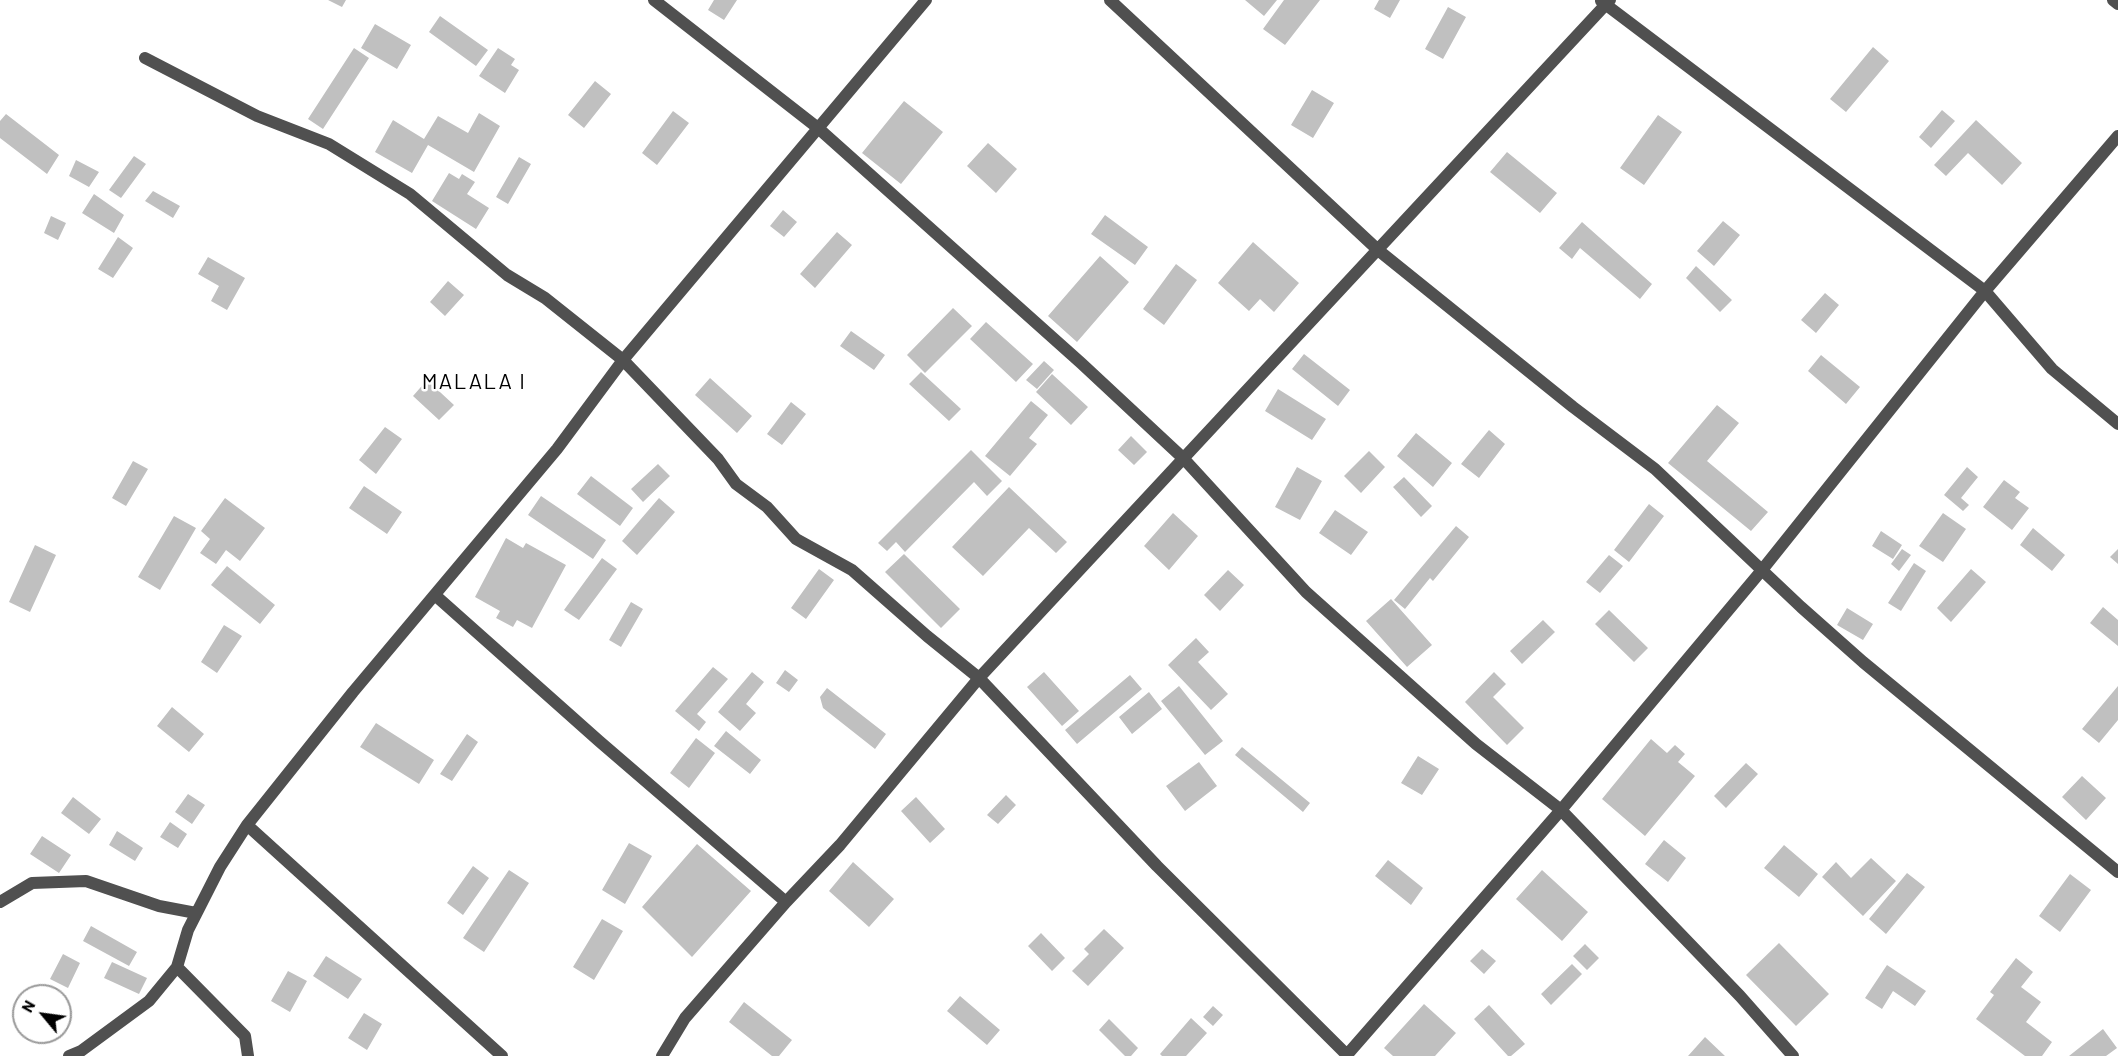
<!DOCTYPE html>
<html>
<head>
<meta charset="utf-8">
<style>
	body { margin:0 }
	#map { position:relative; width:2118px; height:1056px; overflow:hidden; background:#fff; font-family:Barlow,sans-serif }
	canvas { display:block }
	.north { position:absolute; left:12px; top:984px; width:60px; height:60px; box-sizing:border-box; background:#fff; border:2px solid #999; border-radius:50%; rotate:299deg; font-size:16px; font-weight:700; line-height:24px; text-align:center; color:#000 }
	.north::after { content:''; display:block; margin:auto; width:21px; height:27px; background:#000; clip-path:polygon(50% 0,100% 100%,50% 72%,0 100%) }
</style>
</head>
<body>
<div id="map">
<canvas width="2118" height="1056"></canvas>
<div class="north">N</div>
</div>
<script>
const c = document.querySelector('canvas').getContext('2d');
c.lineJoin = 'round';
function fill(path, color) {
  c.fillStyle = color;
  c.fill(path, 'evenodd');
}
function stroke(path, color, width, dash) {
  c.strokeStyle = color;
  c.lineWidth = width;
  c.lineCap = dash ? 'butt' : 'round';
  c.setLineDash(dash || []);
  c.stroke(path);
}
function write(font, color, halo, rows, align = 'center') {
  c.font = font + ' Barlow,sans-serif';
  c.lineWidth = 5;
  c.setLineDash([]);
  c.textBaseline = 'middle';
  c.strokeStyle = halo;
  c.fillStyle = color;
  for (const [text, x, y, turn = 0] of rows) {
    c.save();
    c.translate(x, y);
    c.rotate((+turn || 0) * Math.PI / 180);
    c.textAlign = isNaN(turn) ? turn : align;
    if (halo) c.strokeText(text, 0, 0);
    c.fillText(text, 0, 0);
    c.restore();
  }
}
const building = new Path2D(`
	M328 0H346L342 7Z
	M714 0H737L724 20 708 10Z
	M1245 0H1277L1264 16Z
	M1284 0H1320L1285 45 1263 29Z
	M1379 0H1400L1390 18 1374 9Z
	M1448 7 1466 17 1443 59 1425 49Z
	M440 16 488 50 476 66 429 32Z
	M375 24 411 45 397 69 361 48Z
	M1873 47 1889 61 1846 112 1830 99Z
	M354 48 369 58 323 129 308 119Z
	M498 48 515 59 511 65 519 70 505 93 479 76Z
	M595 81 611 94 584 128 568 115Z
	M1312 90 1334 103 1313 138 1291 125Z
	M904 101 943 132 901 184 862 153Z
	M1942 110 1955 121 1931 148 1919 137Z
	M673 111 689 123 657 165 642 153Z
	M479 113 500 126 474 172 428 145 412 173 375 152 393 120 424 139 438 116 468 133Z
	M6 114 59 155 47 174 0 138V121Z
	M1658 115 1682 132 1644 185 1620 168Z
	M1976 120 2022 163 2002 185 1968 153 1946 176 1934 165Z
	M988 143 1017 169 996 193 967 166Z
	M1507 152 1557 193 1540 213 1490 172Z
	M134 156 146 164 121 198 109 190Z
	M519 157 531 164 508 204 496 197Z
	M76 160 99 172 89 187 69 176Z
	M449 173 459 179 462 174 475 182 467 194 489 208 476 229 432 201Z
	M153 191 180 206 173 218 145 201Z
	M94 194 124 215 114 233 82 213Z
	M783 210 797 222 784 237 770 226Z
	M1105 215 1148 247 1135 265 1091 234Z
	M51 216 66 223 58 240 44 233Z
	M1723 221 1740 235 1714 266 1697 251Z
	M1582 222 1652 284 1640 299 1580 248 1572 259 1559 248Z
	M837 232 852 245 815 288 800 274Z
	M118 237 133 248 113 278 98 269Z
	M1253 242 1299 283 1274 312 1260 299 1249 311 1218 283Z
	M1100 256 1129 282 1077 342 1048 316Z
	M208 257 245 278 227 310 211 301 219 286 198 274Z
	M1176 264 1197 280 1164 325 1143 309Z
	M1696 266 1732 300 1720 312 1686 278Z
	M448 281 464 295 445 316 430 302Z
	M1825 293 1839 305 1816 333 1801 320Z
	M953 308 972 326 925 373 907 355Z
	M986 322 1033 364 1016 382 970 339Z
	M851 331 885 355 874 370 840 346Z
	M1304 354 1350 390 1338 406 1292 369Z
	M1821 355 1860 387 1846 404 1808 371Z
	M1044 361 1054 370 1037 389 1026 380Z
	M921 372 961 409 949 421 909 384Z
	M1052 374 1088 407 1071 425 1036 392Z
	M710 378 752 416 737 433 695 395Z
	M427 380 454 405 439 420 413 396Z
	M1278 389 1326 419 1312 440 1265 411Z
	M1031 401 1048 415 1029 438 1037 444 1010 476 985 456Z
	M791 402 806 414 782 445 767 434Z
	M1717 405 1739 423 1707 461 1768 512 1751 531 1668 463Z
	M385 427 402 439 376 474 359 460Z
	M1489 430 1505 444 1479 478 1461 464Z
	M1416 433 1452 463 1433 487 1397 456Z
	M1131 436 1147 452 1134 465 1118 450Z
	M971 450 1002 481 987 496 974 482 905 552 896 542 887 551 878 543Z
	M1369 451 1385 467 1361 493 1344 476Z
	M133 461 148 469 126 506 112 498Z
	M658 464 670 476 643 502 631 489Z
	M1297 467 1322 481 1300 520 1275 507Z
	M1967 467 1978 477 1961 498 1969 505 1963 511 1944 495Z
	M591 476 633 508 620 526 577 494Z
	M1404 477 1432 506 1421 517 1393 487Z
	M2004 480 2020 492 2015 498 2029 508 2012 530 1983 507Z
	M364 486 402 512 387 534 349 508Z
	M1009 487 1067 542 1056 553 1029 528 983 576 952 547Z
	M541 496 606 540 593 559 528 515Z
	M225 498 265 528 240 561 226 550 216 564 200 553 210 539 201 531Z
	M659 498 675 512 637 555 622 541Z
	M1649 504 1664 516 1629 562 1614 550Z
	M1335 510 1368 532 1351 555 1319 533Z
	M1173 513 1198 536 1169 570 1144 546Z
	M1943 513 1966 529 1943 562 1919 546Z
	M174 516 196 528 160 590 138 577Z
	M1456 526 1469 537 1433 581 1430 578 1405 609 1394 600Z
	M2033 528 2065 555 2052 571 2020 545Z
	M1881 531 1902 545 1893 559 1872 546Z
	M506 538 523 548 526 543 566 565 532 628 517 620 513 627 496 618 500 611 475 597Z
	M35 545 56 555 30 612 9 602Z
	M1902 549 1911 555 1899 571 1891 564Z
	M2118 549V564L2110 557Z
	M904 554 960 609 941 628 885 572Z
	M1609 555 1623 566 1600 593 1586 582Z
	M602 558 617 569 579 620 564 610Z
	M1914 563 1926 571 1901 611 1888 603Z
	M227 566 275 605 260 624 211 585Z
	M819 569 834 580 806 619 791 608Z
	M1971 569 1986 582 1951 622 1937 608Z
	M1228 570 1244 585 1220 611 1204 595Z
	M1391 599 1432 645 1407 667 1366 621Z
	M631 602 643 609 621 647 609 640Z
	M2103 607 2118 620V646L2090 623Z
	M1847 608 1873 624 1863 640 1837 625Z
	M1609 610 1648 648 1634 662 1595 624Z
	M1543 620 1555 632 1522 664 1510 651Z
	M224 625 242 636 217 673 201 662Z
	M1196 638 1209 652 1198 662 1228 694 1211 710 1168 665Z
	M713 667 728 679 697 714 706 722 699 731 675 711Z
	M785 670 798 680 789 692 776 683Z
	M752 672 764 682 746 704 756 713 740 731 718 712Z
	M1044 672 1079 711 1062 726 1027 687Z
	M1494 672 1506 684 1493 697 1524 728 1507 745 1465 702Z
	M1130 675 1142 689 1077 744 1065 730Z
	M1179 686 1223 741 1205 755 1161 701Z
	M2118 686V720L2099 743 2082 729Z
	M827 688 886 734 875 749 823 708 820 697Z
	M1149 692 1162 709 1132 734 1119 717Z
	M172 707 204 734 189 752 157 726Z
	M376 723 434 760 419 784 360 747Z
	M726 731 761 760 750 774 714 746Z
	M467 734 478 742 452 781 440 774Z
	M696 738 715 753 689 788 670 773Z
	M1651 739 1667 753 1675 745 1685 754 1678 762 1695 776 1645 836 1602 799Z
	M1242 747 1310 803 1303 812 1235 755Z
	M1418 756 1439 769 1422 795 1401 783Z
	M1199 762 1217 786 1185 811 1166 786Z
	M1746 763 1758 774 1726 808 1714 796Z
	M2082 776 2106 798 2086 820 2062 797Z
	M188 794 205 805 192 824 175 812Z
	M1006 795 1016 805 998 824 987 815Z
	M73 797 101 819 89 834 61 813Z
	M916 797 945 829 930 843 901 811Z
	M170 822 187 834 178 848 160 837Z
	M117 831 143 848 135 861 109 845Z
	M42 836 71 855 59 873 30 854Z
	M1664 840 1686 858 1668 882 1645 864Z
	M629 843 652 856 625 904 602 890Z
	M697 844 751 891 692 957 642 907Z
	M1784 845 1818 874 1799 897 1764 868Z
	M1871 858 1896 881 1863 916 1822 877 1836 862 1851 878Z
	M1388 860 1423 888 1411 905 1375 876Z
	M853 862 894 899 869 927 829 891Z
	M473 866 489 878 463 915 447 903Z
	M509 870 529 883 484 952 463 938Z
	M1542 870 1588 912 1562 941 1516 899Z
	M1907 873 1925 887 1886 934 1869 919Z
	M2070 874 2091 890 2060 932 2039 916Z
	M602 919 623 931 594 980 573 967Z
	M91 926 137 952 129 966 83 941Z
	M1104 929 1124 948 1088 986 1072 971 1089 954 1084 949Z
	M1041 933 1065 958 1052 971 1028 946Z
	M1779 943 1829 994 1796 1026 1746 975Z
	M1585 944 1599 958 1587 970 1573 956Z
	M1482 949 1496 961 1484 974 1470 961Z
	M63 954 80 963 68 988 50 979Z
	M326 956 362 979 348 999 313 976Z
	M2016 958 2033 972 2021 987 2041 1002 2026 1022 2052 1042 2042 1056H2025L1976 1019 1994 995 1990 992Z
	M112 962 147 978 139 994 104 978Z
	M1572 964 1582 974 1551 1005 1541 994Z
	M1887 965 1926 991 1915 1006 1893 991 1882 1009 1865 998Z
	M288 971 307 981 290 1012 271 1001Z
	M960 996 1000 1030 987 1045 947 1011Z
	M744 1002 792 1040 779 1056H772L729 1022Z
	M1424 1004 1456 1033 1435 1056H1393L1384 1048Z
	M1489 1005 1525 1044 1511 1056H1508L1474 1019Z
	M1213 1006 1223 1015 1213 1026 1203 1017Z
	M364 1013 382 1024 367 1050 348 1038Z
	M1191 1018 1207 1033 1186 1056H1162L1160 1054Z
	M1109 1019 1138 1048 1131 1056H1125L1099 1030Z
	M2103 1029 2117 1048 2106 1056H2069Z
	M1705 1037 1725 1056H1688Z`);
const street = new Path2D(`
	M654 0 818 128 1081 363 1184 459 1306 592 1476 744 1561 810 1740 996 1793 1056
	M1110 0 1378 250 1573 407 1655 469 1801 607 1863 662 2118 872
	M2113 0 2118 4
	M1601 1 1985 291 2052 369 2118 424
	M145 58 257 116 329 144 410 194 507 275 545 298 623 360 718 459 736 484 767 507 796 539 852 570 927 636 979 678 1157 866 1347 1055
	M436 596 599 741 786 902
	M247 825 502 1056
	M0 902 32 883 86 881 159 906 196 913
	M177 967 245 1036 248 1056
	M69 1056 81 1051 149 1001 177 967 188 930 220 867 247 825 353 692 557 449 623 360 926 0
	M662 1056 685 1018 786 902 840 845 979 678 1610 0
	M1346 1056 1561 810 1762 570 1985 291 2118 136`);
const quarterNames = [
	["MALALA I",474,382]
];
fill(building, '#c0c0c0');
stroke(street, '#505050', 12);
c.letterSpacing = '1.5px';
write('22px', '#000', '#fff', quarterNames);
c.letterSpacing = '0px';
</script>
</body>
</html>
